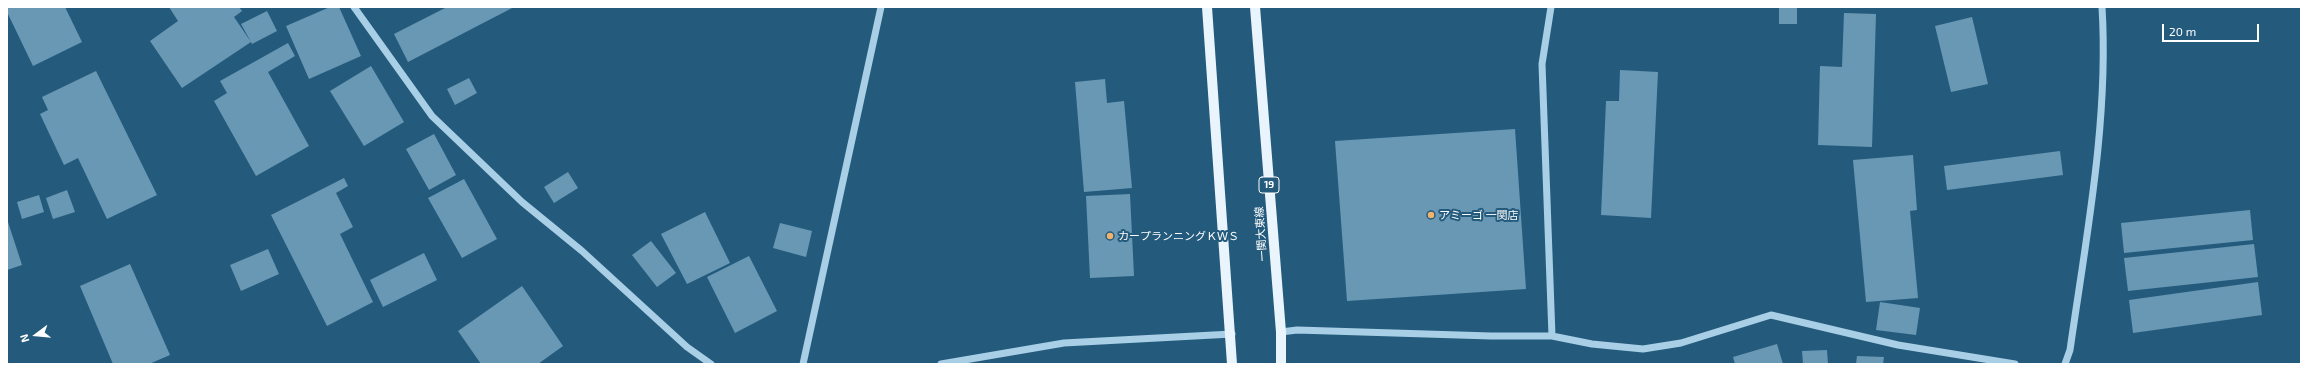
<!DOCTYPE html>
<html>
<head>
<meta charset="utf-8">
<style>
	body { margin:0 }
	#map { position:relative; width:2308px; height:371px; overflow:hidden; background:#245b7d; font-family:"Exo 2",sans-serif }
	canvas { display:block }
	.frame { position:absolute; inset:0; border:8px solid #fff; pointer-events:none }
	.north { position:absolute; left:16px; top:315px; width:40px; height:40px; -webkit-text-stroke:3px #245b7d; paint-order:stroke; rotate:254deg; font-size:11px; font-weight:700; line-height:16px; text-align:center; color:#fff }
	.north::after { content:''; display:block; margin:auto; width:14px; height:18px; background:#fff; clip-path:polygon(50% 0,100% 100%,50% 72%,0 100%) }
	.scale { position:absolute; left:2162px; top:24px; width:97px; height:18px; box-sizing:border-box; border:2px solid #fff; border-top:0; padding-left:5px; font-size:12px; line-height:14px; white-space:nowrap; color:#fff; -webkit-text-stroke:3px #245b7d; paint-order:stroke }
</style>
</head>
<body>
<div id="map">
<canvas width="2308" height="371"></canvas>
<div class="frame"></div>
<div class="north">N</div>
<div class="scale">20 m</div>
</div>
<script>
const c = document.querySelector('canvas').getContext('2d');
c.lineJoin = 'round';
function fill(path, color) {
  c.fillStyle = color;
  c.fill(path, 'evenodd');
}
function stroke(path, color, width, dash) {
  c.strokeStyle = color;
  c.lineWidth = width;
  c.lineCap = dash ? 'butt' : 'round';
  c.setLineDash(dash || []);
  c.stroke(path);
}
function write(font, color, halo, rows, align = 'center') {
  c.font = font + ' "Exo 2","Noto Sans JP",sans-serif';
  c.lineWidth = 4;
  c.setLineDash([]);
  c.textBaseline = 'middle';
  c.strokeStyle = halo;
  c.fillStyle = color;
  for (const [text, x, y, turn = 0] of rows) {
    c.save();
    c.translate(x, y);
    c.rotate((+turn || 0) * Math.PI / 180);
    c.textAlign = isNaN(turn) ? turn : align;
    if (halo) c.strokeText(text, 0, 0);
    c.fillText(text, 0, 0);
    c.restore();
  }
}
const building = new Path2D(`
	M7 7H65L82 42 33 66 7 12Z
	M169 7H239L242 11 234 17 251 42 241 24 267 11 277 31 252 44 251 42 182 88 150 41 178 21Z
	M330 7H339L361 56 309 79 286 26Z
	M447 7H514L408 62 394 34Z
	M1779 7H1797V24H1779Z
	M1844 13 1876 14 1872 147 1818 145 1820 66 1842 67Z
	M1972 17 1988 84 1951 92 1935 26Z
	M288 43 295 56 268 72 309 146 256 176 214 101 227 93 220 81Z
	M371 66 404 122 364 146 330 91Z
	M1620 70 1658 72 1651 218 1601 215 1606 101H1619Z
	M96 71 157 195 107 219 78 158 64 165 40 114 48 110 42 97Z
	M469 78 477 93 455 105 447 89Z
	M1105 79 1107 103 1124 101 1132 188 1084 192 1075 82Z
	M1515 129 1526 289 1347 301 1335 141Z
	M434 134 456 175 429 190 406 149Z
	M2060 151 2063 175 1947 190 1944 166Z
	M1913 155 1917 210 1910 211 1918 298 1866 302 1853 160Z
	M568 172 578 188 554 203 544 187Z
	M344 178 348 186 336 193 353 227 340 234 373 302 327 326 271 215Z
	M464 179 497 239 462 258 428 198Z
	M67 190 75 212 53 219 46 198Z
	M1130 194 1134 276 1090 278 1086 196Z
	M39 195 44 212 22 219 17 202Z
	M2250 210 2253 240 2124 253 2121 223Z
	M705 212 730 263 687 284 661 234Z
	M7 219 22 265 7 270Z
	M780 223 812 231 806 257 773 248Z
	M651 241 676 273 657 287 632 255Z
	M2254 244 2258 277 2128 291 2124 258Z
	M268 249 279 274 241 291 230 265Z
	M424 253 437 280 383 307 370 280Z
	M749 256 777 311 735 333 707 277Z
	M130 264 170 355 149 364H113L80 286Z
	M2258 282 2262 315 2133 333 2129 300Z
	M522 286 563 346 538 364H481L458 331Z
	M1880 302 1920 308 1916 335 1876 330Z
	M1777 344 1783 364H1735L1733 357Z
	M1827 350 1828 364H1803L1802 351Z
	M1857 356 1884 357 1883 364H1856Z`);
const minor = new Path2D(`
	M354 7 432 116 522 202 582 251 687 347 711 364
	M1551 7 1542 64 1552 336
	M1281 332 1297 330 1491 336H1552L1592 344 1643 349 1681 343 1771 315 1898 345 2015 364
	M803 364 881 7
	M941 364 1064 343 1232 334
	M2065 364 2070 350C2086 238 2109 120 2102 7`);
const major = new Path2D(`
	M1207 7 1232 364
	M1255 7 1281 332V364`);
const markers = [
	[1431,215,4,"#f0b36c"],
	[1110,236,4,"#f0b36c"]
];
const shields = [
	[1269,185,20]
];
const shieldNames = [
	["19",1269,185]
];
const poiNames = [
	["アミーゴ 一関店",1439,215],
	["カープランニングＫＷＳ",1118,236]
];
const streetNames = [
	["一関大東線",1261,234,-94]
];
fill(building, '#6998b4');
stroke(minor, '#a9cfe6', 7);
stroke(major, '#e9f4fd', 10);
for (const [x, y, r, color] of markers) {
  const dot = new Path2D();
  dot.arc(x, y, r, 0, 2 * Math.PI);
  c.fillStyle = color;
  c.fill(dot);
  stroke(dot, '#245b7d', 1.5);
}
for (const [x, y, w] of shields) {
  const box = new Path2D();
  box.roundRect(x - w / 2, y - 8, w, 16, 3);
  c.fillStyle = '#245b7d';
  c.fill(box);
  stroke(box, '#fff', 1);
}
write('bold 10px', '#fff', null, shieldNames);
write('11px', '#fff', '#245b7d', poiNames, 'left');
write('11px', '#fff', '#245b7d', streetNames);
</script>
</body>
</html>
